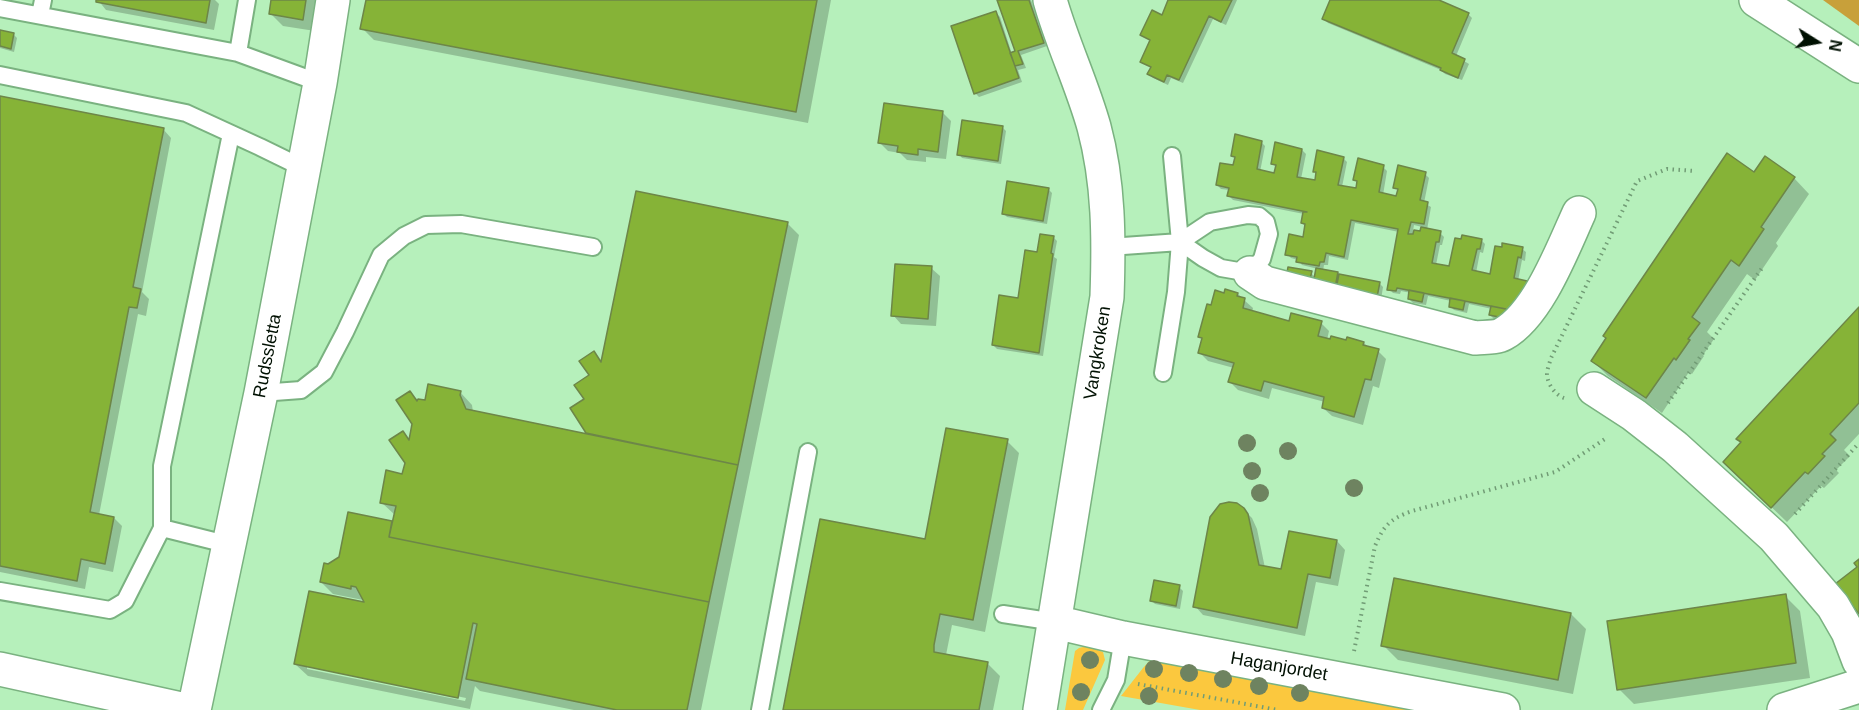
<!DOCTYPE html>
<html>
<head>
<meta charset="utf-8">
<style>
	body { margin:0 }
	#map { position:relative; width:1859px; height:710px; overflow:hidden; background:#b6f0bb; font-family:Helvetica,sans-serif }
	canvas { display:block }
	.north { position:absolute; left:1787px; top:12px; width:60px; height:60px; -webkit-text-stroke:4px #fff; paint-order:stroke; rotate:101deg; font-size:16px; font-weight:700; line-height:24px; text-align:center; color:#001002 }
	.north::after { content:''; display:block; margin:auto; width:21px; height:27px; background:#001002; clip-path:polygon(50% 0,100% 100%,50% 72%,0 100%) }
</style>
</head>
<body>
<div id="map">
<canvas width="1859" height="710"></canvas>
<div class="north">N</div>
</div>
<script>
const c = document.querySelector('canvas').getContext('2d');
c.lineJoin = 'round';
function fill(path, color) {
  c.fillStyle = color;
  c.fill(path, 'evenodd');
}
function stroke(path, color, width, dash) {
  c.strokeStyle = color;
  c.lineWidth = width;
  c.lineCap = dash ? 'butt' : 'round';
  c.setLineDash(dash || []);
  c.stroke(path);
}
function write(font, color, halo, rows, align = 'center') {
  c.font = font + ' Helvetica,sans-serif';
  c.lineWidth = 5;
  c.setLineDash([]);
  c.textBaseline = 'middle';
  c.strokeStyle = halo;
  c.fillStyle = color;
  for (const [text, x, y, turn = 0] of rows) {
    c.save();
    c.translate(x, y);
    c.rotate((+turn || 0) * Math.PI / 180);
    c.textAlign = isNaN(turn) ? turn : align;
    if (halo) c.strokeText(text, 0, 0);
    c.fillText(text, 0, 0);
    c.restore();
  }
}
const green = new Path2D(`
	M1087 646 1103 652 1105 660 1083 710H1065L1075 651 1079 648Z
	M1153 657 1440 710H1200L1121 696 1143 668Z`);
const forest = new Path2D(`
	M1823 0H1859V26Z`);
const shadow = new Path2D(`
	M98 0H215L219 4 214 30 106 10Z
	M273 0H320L315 31 283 26 271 14Z
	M367 0H831L808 123 374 40 362 28Z
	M999 0H1031L1047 46 1021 55 1026 68 1018 70 1022 82 979 97 975 93 996 13 1000 17 1012 54 1017 52Z
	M1170 0H1237L1226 25 1213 19 1183 83 1171 78 1168 85 1153 78 1149 74 1152 68 1142 61 1151 41 1142 35 1162 17Z
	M1332 0H1435L1468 14 1472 18 1456 56 1469 64 1462 80 1445 74 1441 70 1328 23 1324 19Z
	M0 32 13 34 17 38 14 52 0 48Z
	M0 98 163 129 171 138 142 292 149 299 146 316 138 314 99 515 114 518 122 526 113 572 89 567 85 589 0 572Z
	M943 113 951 121 946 159 926 157V162L907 160 900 153 888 151 880 143Z
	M1002 127 1006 131 1001 164 962 158 959 154Z
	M1261 142 1265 146 1260 172 1275 175 1277 168 1273 164 1302 150 1306 154 1301 179 1316 182 1317 174 1314 171 1343 158 1347 162 1342 187 1357 190 1359 183 1355 180 1383 167 1387 171 1383 195 1398 197 1399 191 1395 187 1425 174 1429 178 1424 203 1431 207 1427 230 1440 233 1444 237 1442 245H1440L1436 265 1450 268 1481 240 1485 244 1483 253 1480 252 1476 273 1491 276 1522 249 1526 252 1525 261 1522 260 1518 281 1526 282 1530 286 1508 321 1494 319 1490 315 1492 309 1469 304 1467 313 1454 310 1450 306 1451 301 1428 296 1426 305 1413 303 1409 299 1411 293 1401 291 1400 294 1393 293 1389 289 1399 232 1355 223 1348 260 1329 256 1328 265H1324L1323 271 1379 283 1383 287 1381 300 1292 282 1311 273 1316 278 1318 269 1302 265 1298 260 1291 258 1287 254 1304 238 1306 227 1302 223 1304 214 1233 200 1229 196 1230 190 1221 189 1217 185 1235 167 1236 159 1232 156ZM1414 225 1422 227 1421 233 1413 231Z
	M1765 159 1794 178 1809 194 1776 243 1778 246 1755 280 1747 274 1707 332 1714 339 1703 355 1704 356 1692 374 1689 372 1662 413 1608 376 1593 361 1755 174Z
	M1048 189 1052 193 1047 224 1007 217 1003 213Z
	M787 223 799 235 701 710H574L480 691 475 686 470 709 308 676 295 664 367 604 363 597V600L333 594 321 582 328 566 341 558 349 514 394 522 395 515 381 502 403 475 406 463 402 433 410 441 414 424 410 393 418 400 426 402 460 392 472 405 473 412 589 436 572 409 586 399 594 353 602 362ZM307 666 466 698 465 701 307 669Z
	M1053 237 1057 241 1054 257 1057 259 1043 356 997 349 993 345 1019 299 1038 253Z
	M931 268 940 276 936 326 901 324 893 315Z
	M1226 291 1238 294 1244 300 1253 308 1252 312 1291 322 1321 323 1329 331 1327 340 1347 342 1348 339 1364 343 1369 348 1378 351 1386 359 1379 388 1373 386 1363 425 1332 416 1323 408 1325 402 1272 388 1269 399 1238 390 1230 382 1234 368 1208 361 1200 353 1203 339 1200 336 1212 307 1225 294Z
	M1859 309V434L1844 450 1850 456 1836 470 1839 473 1824 488 1821 486 1787 522 1740 477Z
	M1007 441 1019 453 985 632 952 625 946 655 987 663 1000 676 993 710H785Z
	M1243 509 1252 518 1257 529 1265 568 1283 571 1337 541 1345 550 1338 586 1316 582 1305 636 1203 615 1195 606Z
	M1179 587 1183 591 1180 609 1155 604 1151 600Z
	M1785 596 1800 611 1810 678 1634 704 1619 689Z
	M1571 614 1586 629 1573 694 1398 660 1383 645Z`);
const building = new Path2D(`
	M96 0H210L206 23 96 2Z
	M271 0H306L303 20 269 14Z
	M366 0H817L796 112 360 29Z
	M997 0H1029L1044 43 1018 51 1023 64 1015 66 1010 53 1015 51Z
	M1168 0H1232L1221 22 1209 16 1179 80 1167 75 1164 82 1147 74 1151 67 1140 62 1150 40 1140 35 1152 10 1162 15Z
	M1330 0H1439L1469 13 1452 53 1465 59 1458 78 1440 70 1441 68 1322 19Z
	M996 11 1019 78 974 94 951 26Z
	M0 30 14 33 11 49 0 46Z
	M0 96 164 128 133 287 141 289 137 308 129 307 90 512 114 517 105 564 81 559 77 581 0 566Z
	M884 103 943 111 938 152 918 149V155L897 152 898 146 878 143Z
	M962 120 1003 126 998 161 957 155Z
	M1235 134 1262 141 1257 169 1274 173 1276 165 1271 164 1275 142 1302 149 1297 177 1315 180 1316 172H1313L1317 150 1344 157 1338 185 1356 188 1357 181 1353 180 1358 158 1384 165 1379 192 1396 196 1398 189 1393 188 1398 165 1426 172 1420 200 1428 202 1424 224 1411 222 1408 234H1413L1414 230 1420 231 1421 227 1441 231 1439 242H1436L1432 263 1449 266 1455 238 1461 239 1462 235 1482 239 1480 249H1477L1472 270 1490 274 1495 246 1502 247V243L1523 247 1521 258 1518 257 1514 278 1527 281 1522 304 1511 310 1397 288 1396 291 1387 290 1398 229 1351 220 1344 257 1326 253 1324 262H1320L1319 266 1296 262 1297 257 1285 255 1289 234 1303 237 1305 224 1301 223 1303 212H1307L1227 196 1229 188 1216 185 1220 163 1233 165 1235 157 1231 156Z
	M1727 153 1754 172 1765 156 1795 177 1761 227 1764 229 1739 266 1731 260 1692 317 1700 323 1688 339 1690 340 1676 360 1674 358 1646 398 1591 361 1606 338 1603 336Z
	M1007 181 1049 188 1043 221 1002 214Z
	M636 191 788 222 738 465 586 433 570 408 584 399 574 385 589 375 579 361 594 351 601 362Z
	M1040 234 1054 236 1051 253 1053 254 1039 353 992 345 999 295 1018 298 1025 250 1037 252Z
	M895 264 932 266 928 319 891 316Z
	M1288 267 1312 271 1309 283 1286 278Z
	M1316 268 1338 272 1335 288 1313 284Z
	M1339 274 1380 282 1377 297 1336 289Z
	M1225 289 1238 293 1237 296 1245 298 1243 308 1289 321 1291 313 1322 321 1318 336 1330 339 1331 336 1346 340 1347 337 1364 342 1363 345 1379 349 1371 380 1365 379 1354 417 1322 408 1324 397 1264 381 1261 391 1228 382 1234 363 1198 353 1202 338 1198 337 1207 304 1211 305 1215 290 1224 293Z
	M1409 290 1424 293 1422 302 1408 299Z
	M1450 298 1465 301 1463 310 1449 307Z
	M1491 306 1506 309 1504 318 1489 315Z
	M1859 307V403L1830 434 1836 440 1822 454 1825 456 1808 474 1805 472 1771 508 1723 462 1741 442 1736 439Z
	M428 384 461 391 460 395 466 409 738 465 709 602 389 537 396 506 380 503 386 470 402 474 405 463 389 440 403 431 409 440 412 424 396 400 410 391 417 401 418 399 425 400Z
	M946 428 1008 439 973 620 940 614 934 645V652L988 662 979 710H783L820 519 925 539Z
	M1229 502 1237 503 1244 508 1248 514 1259 565 1281 569 1289 531 1337 540 1330 578 1308 574 1297 628 1193 607 1210 517 1220 504Z
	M348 512 392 521 389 537 709 602 687 710H617L466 679 477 624 473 623 458 698 294 664 309 591 364 602 356 587 351 586V589L320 582 324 563 328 564 339 557Z
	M1859 559V614L1835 584 1857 567 1854 563Z
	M1394 578 1571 613 1558 680 1381 646Z
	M1154 580 1180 585 1176 606 1150 601Z
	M1786 594 1796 663 1617 690 1607 621Z`);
const path = new Path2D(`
	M1564 398C1555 395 1547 383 1547 374 1547 369 1550 362 1551 358L1637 181 1667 169 1695 171
	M1668 403 1762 268
	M1795 514 1859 443
	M1354 651 1375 546C1384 525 1390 519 1412 511L1555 472 1608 437
	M1138 684 1278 710`);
const lane = new Path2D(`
	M0 8 238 53 320 83
	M40 15 43 0
	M238 53 247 0
	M0 75 186 113 260 147 303 168
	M1109 247 1180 242 1203 258 1221 268 1250 273 1262 259 1269 234 1266 222 1259 216 1248 215 1210 222 1180 242
	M1163 373 1176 292 1180 242 1172 156
	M261 393 301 390 324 372 345 332 381 255 404 236 426 225 461 224 593 247
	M162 528 230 545
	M0 591 110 610 125 601 162 528V466L231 134
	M1003 614 1055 622
	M760 710 808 452
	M1101 710 1116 680 1123 638`);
const street = new Path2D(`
	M1250 273 1265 283 1475 338C1484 337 1496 338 1503 334 1538 315 1563 248 1579 213
	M1594 389 1634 415 1675 447 1774 537 1833 606 1848 632 1859 661
	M1055 622 1123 638 1503 710
	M0 669 186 710
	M194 710 261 393 320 83 333 0
	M1040 710 1107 297C1109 239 1109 183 1094 127 1082 84 1062 43 1050 0
	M1784 710 1859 686`);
const primary = new Path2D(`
	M1756 0 1859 66`);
const trees = [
	[1247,443],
	[1288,451],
	[1252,471],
	[1354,488],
	[1260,493],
	[1090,660],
	[1154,669],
	[1189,673],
	[1223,679],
	[1259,686],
	[1081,692],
	[1300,693],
	[1149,696]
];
const streetNames = [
	["Vangkroken",1098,353,-81],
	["Rudssletta",268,356,-79],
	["Haganjordet",1279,667,10]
];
fill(green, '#fbc83e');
fill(forest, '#c8a03a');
fill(shadow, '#0003');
fill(building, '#86b337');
stroke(building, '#6d8648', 1.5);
stroke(lane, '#7ab280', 20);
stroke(street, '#7ab280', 36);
stroke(primary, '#7ab280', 36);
stroke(path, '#719c75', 4, [1.5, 4.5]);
stroke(lane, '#fff', 16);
stroke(street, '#fff', 33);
stroke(primary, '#fff', 33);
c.fillStyle = '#6e8360';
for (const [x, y] of trees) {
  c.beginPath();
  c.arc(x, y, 9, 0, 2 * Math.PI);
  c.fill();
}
write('18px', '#001002', '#fff', streetNames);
</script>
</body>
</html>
